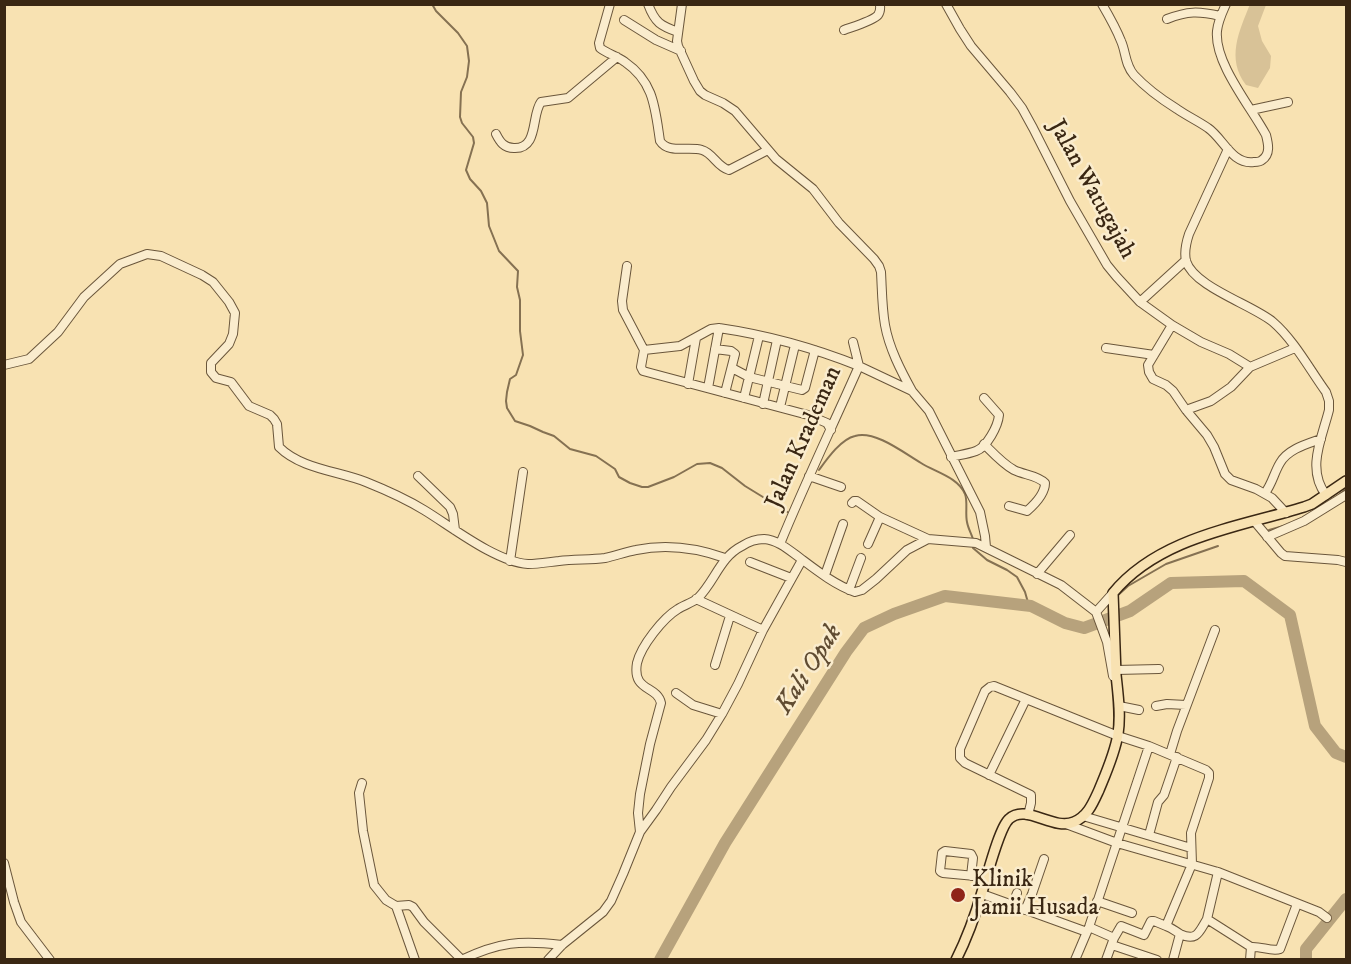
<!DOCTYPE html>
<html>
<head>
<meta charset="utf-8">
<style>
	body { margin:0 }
	#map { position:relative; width:1351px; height:964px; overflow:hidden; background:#f8e2b2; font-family:"IM FELL DW Pica",serif }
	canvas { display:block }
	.frame { position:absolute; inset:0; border:6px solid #3a2713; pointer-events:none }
</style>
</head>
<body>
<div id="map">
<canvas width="1351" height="964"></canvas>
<div class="frame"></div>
</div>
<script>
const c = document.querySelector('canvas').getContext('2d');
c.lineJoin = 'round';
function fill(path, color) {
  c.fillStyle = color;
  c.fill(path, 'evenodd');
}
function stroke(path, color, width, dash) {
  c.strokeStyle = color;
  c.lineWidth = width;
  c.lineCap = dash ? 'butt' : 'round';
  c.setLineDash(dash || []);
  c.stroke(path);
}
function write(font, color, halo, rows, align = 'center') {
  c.font = font + ' "IM FELL DW Pica",serif';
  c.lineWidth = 5;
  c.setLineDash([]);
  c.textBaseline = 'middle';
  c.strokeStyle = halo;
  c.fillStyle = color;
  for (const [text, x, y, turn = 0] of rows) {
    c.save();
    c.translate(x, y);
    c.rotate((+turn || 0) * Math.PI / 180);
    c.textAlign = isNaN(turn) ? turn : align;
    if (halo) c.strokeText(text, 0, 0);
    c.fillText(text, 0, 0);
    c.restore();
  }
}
const green = new Path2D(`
	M1250 4 1266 5 1258 26 1262 41 1271 56 1270 68 1258 88 1246 85C1226 58 1239 32 1250 4Z`);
const stream = new Path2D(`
	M432 4 436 11 458 33 467 46 469 61 467 77 461 92 460 117 462 123 473 137 474 143 466 170 470 179 481 191 487 203 489 226 499 251 518 271 517 287 520 300V331L523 355 516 375 510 379 507 392 506 401 507 408 515 421 530 426 543 432 554 436 570 449 596 456 615 469 619 477 630 483 642 487H648L674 477 697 464 710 463 722 468 745 486 789 513
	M819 470C827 459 841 439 855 436 875 430 904 453 921 463 935 472 958 477 965 494 968 502 965 513 967 522 968 528 971 533 973 539
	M1339 495 1346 489
	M1269 530 1287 525
	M973 545V548L987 560 1007 570 1017 577 1025 592 1029 606
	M1116 597 1128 586 1166 564 1218 546`);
const river = new Path2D(`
	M660 960 725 843 846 652 864 628 894 614 945 596 1031 606 1065 623 1084 628 1130 611 1171 583 1244 581 1290 615 1315 726 1336 753 1346 757
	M1306 960V949L1346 899`);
const minor = new Path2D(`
	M610 4 599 43 600 48C608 54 617 56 625 62 654 82 655 108 660 141 668 154 689 146 702 150 713 153 717 167 729 170L768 150
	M648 4C655 23 661 26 678 32
	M682 4 677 41 678 46 694 81 700 91 705 95 723 103 735 111 776 159 813 189 839 223 874 259 879 266 881 272C882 290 882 308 885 325 889 348 901 371 912 391
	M946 4 960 29 971 46 1010 92 1022 108 1033 128 1070 201 1107 265 1116 276 1140 302 1172 325 1148 365 1149 372 1153 379 1166 385 1173 391 1186 410 1207 435 1214 447 1225 474 1231 480 1256 489 1272 498 1286 513
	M1102 4C1109 16 1116 28 1121 41 1126 52 1125 65 1134 75 1146 88 1161 99 1177 109 1187 116 1198 121 1208 128 1223 138 1232 165 1254 162 1257 162 1260 162 1262 160 1271 154 1268 143 1266 135 1251 107 1214 63 1217 31 1218 21 1222 13 1226 4
	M1167 19C1188 11 1198 11 1220 16
	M624 20 656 40 681 51
	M844 30C852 27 873 21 878 15 881 11 880 9 880 4
	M1251 110 1288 102
	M496 134C500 142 504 148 514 148 539 149 531 115 541 102L568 98 617 57
	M1228 149 1189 234C1186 243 1184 252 1186 261 1194 287 1253 305 1273 322 1294 340 1310 370 1326 392L1329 401V410C1322 438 1306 469 1326 495
	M627 266 622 301 623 310 644 350 641 367 643 371 808 415 827 423 831 430
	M1140 302 1186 260
	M1172 325 1201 342 1229 354 1250 367
	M1106 348 1154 355
	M715 349 731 351 735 354 725 393
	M644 350 680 346 711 329 719 328C767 335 814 348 859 366L853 342
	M4 365 29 359 58 332 84 297 120 264 147 254 161 256 202 275 213 282 229 302 235 313 233 334 229 344 211 363V372L216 378 231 382 249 406 270 415 274 419 277 424 279 447C301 469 338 471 366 482 386 490 406 499 424 510 452 527 496 562 528 564 539 564 549 562 559 561 574 559 590 560 605 558 615 556 625 552 636 550 665 544 697 548 725 558
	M732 368 749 377 802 390 805 388 815 350
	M688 384 696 338
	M708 388 719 328
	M744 398 759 336
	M763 404 777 340
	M780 407 795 345
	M1186 410 1211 401 1231 387 1250 367 1295 348
	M984 444C993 453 1003 464 1014 470 1024 475 1037 475 1045 483 1045 494 1035 504 1027 511L1009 506
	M951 457C959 455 968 454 976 451 987 447 998 426 999 415L984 398
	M418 476 450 507 453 514 455 530
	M809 476 841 487
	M1265 493C1272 484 1274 473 1280 463 1288 449 1307 444 1321 439
	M852 503 854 501H857L880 517 928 539
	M1255 522 1281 553 1285 556 1338 560 1346 562
	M1267 537 1304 521 1346 495
	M780 544C805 483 833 425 859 366L912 391 929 411 980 512 985 536 986 547
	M868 544 880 517
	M510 561 523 472
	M750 562 791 578
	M1037 574 1070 535
	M825 575 843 524
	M849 590 861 558
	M696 599 763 630
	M1096 612 1113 593
	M715 665 730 616
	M1116 670 1159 669
	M676 693 693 705 722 714
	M1119 706 1139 710
	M1156 706 1167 704 1186 705
	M1170 754 1177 731 1215 630
	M989 775 1026 699
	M362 783 359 793 363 831 374 885 386 900 396 906 415 960
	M1028 815 1031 803V795L965 763 960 758V749L985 691 990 687 994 686 1118 736 1149 746 1206 770 1209 773V778L1191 833 1192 864 1166 926C1172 928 1175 931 1180 934 1197 942 1199 932 1207 919L1251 947 1250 960
	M1083 816 1191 848
	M1066 824 1117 843 1218 872 1207 919
	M640 832 656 810 671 787 706 740 722 714 738 684 763 630 802 560
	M1149 835 1158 802 1164 795 1177 757
	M4 863 14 902 21 922 50 960
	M1218 872 1319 912 1327 918
	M971 876 973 858 971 854 945 851 942 853 940 871 941 872 943 873 986 877
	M982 894 1087 932
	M1097 901 1132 913
	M396 906 409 905 413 907 424 922 461 959
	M1012 906 1017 893
	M1025 910 1032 894 1044 859
	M1089 927 1114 938
	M1112 945 1157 960
	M1251 947C1261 946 1272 952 1280 949L1297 904
	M461 960C499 942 520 940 562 945
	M548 960 562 945 603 912 611 901 623 874 640 832 638 813 640 794 650 744 661 703C657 685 632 692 637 663 641 646 663 618 678 609 684 605 692 603 698 598 715 581 720 557 742 546 748 542 756 539 764 539 778 540 789 550 800 558 816 570 835 585 855 592L862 590 876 579 907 550 928 539 976 543 1061 585 1096 612 1107 642 1113 676
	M1075 960 1089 927 1149 746
	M1106 960 1114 938 1121 926 1144 935 1151 921H1154L1166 926
	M1173 960 1180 934`);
const major = new Path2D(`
	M956 960C966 940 976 913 982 892 987 877 999 828 1009 819 1026 803 1053 831 1074 822 1088 816 1093 803 1099 790 1106 773 1115 753 1118 734 1121 715 1118 694 1116 675 1115 648 1114 620 1113 593 1159 537 1239 527 1304 507L1312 504 1346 481`);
const markers = [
	[958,895,8,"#8f2418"]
];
const streetNames = [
	["Jalan Watugajah",1091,190,61],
	["Jalan Krademan",805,438,-66]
];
const poiNames = [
	["Klinik",972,881],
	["Jamii Husada",972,909]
];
const waterNames = [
	["Kali Opak",810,670,-57]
];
fill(green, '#d8c297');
stroke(stream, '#857152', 2);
stroke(river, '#b7a27c', 12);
stroke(minor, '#6a563b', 10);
stroke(major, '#3a2713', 12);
stroke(minor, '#faeccd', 8);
stroke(major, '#f8e2b2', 9);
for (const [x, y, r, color] of markers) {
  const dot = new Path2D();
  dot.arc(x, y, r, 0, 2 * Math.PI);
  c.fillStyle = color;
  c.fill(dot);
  stroke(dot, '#faeccd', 2);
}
write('24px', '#3a2713', '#faeccd', streetNames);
write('24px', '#3a2713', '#faeccd', poiNames, 'left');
write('italic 26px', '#604c32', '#faeccd', waterNames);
</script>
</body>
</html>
